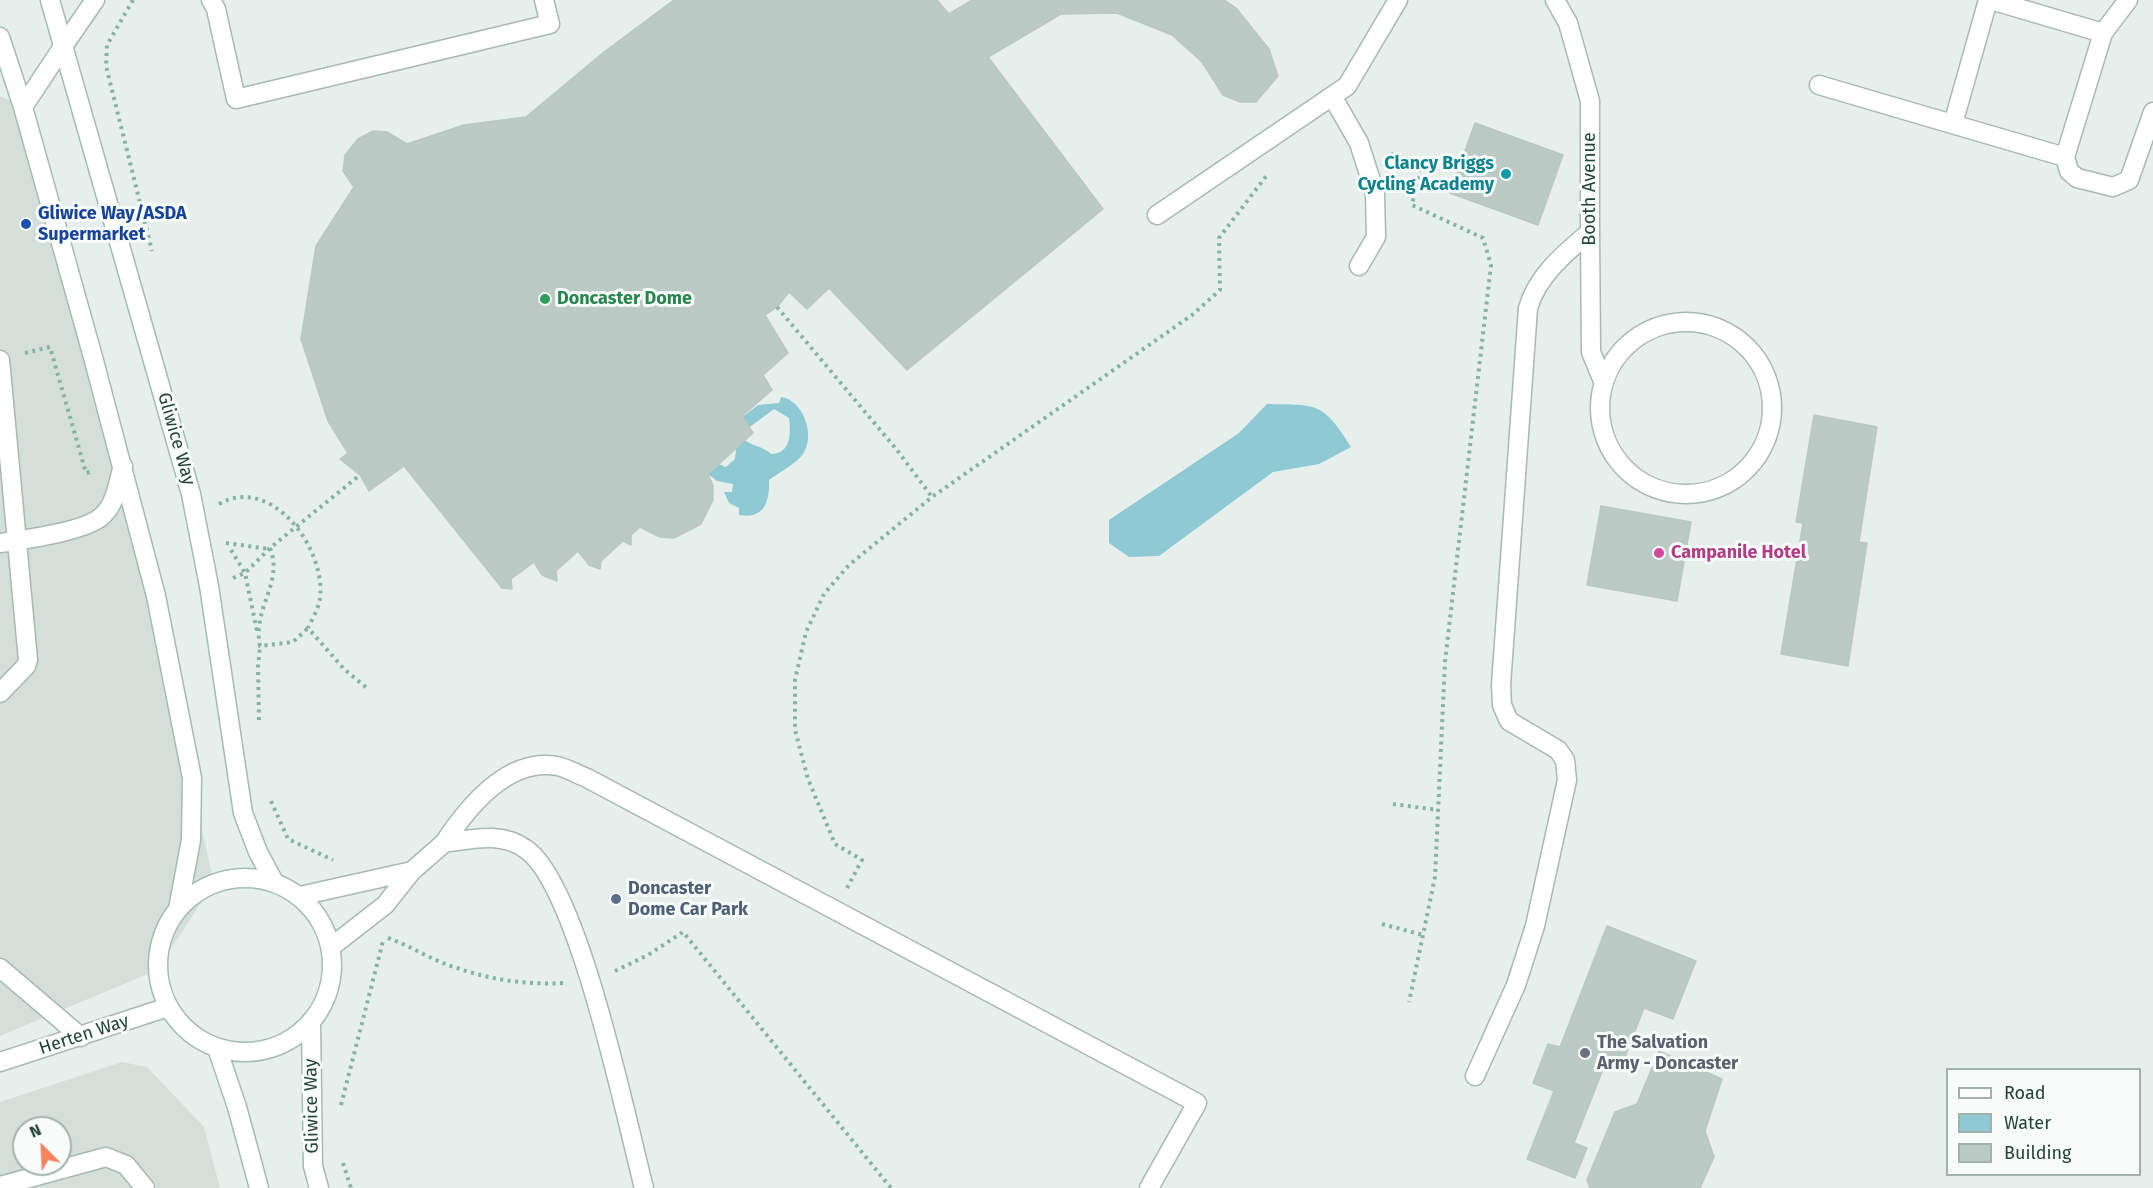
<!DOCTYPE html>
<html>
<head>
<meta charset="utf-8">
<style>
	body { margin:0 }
	#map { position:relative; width:2153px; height:1188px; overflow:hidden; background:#e6efeb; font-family:"Fira Sans",sans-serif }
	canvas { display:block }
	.legend { position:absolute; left:1946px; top:1068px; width:195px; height:108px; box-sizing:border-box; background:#f7fbf9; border:2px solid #a3b1ad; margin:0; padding:8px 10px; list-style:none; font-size:18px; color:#24423a }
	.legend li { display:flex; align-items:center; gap:12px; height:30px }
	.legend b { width:30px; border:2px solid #a3b1ad }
	.north { position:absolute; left:12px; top:1116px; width:60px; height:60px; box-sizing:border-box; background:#f7fbf9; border:2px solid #a3b1ad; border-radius:50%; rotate:336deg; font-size:16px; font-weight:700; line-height:24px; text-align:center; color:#24423a }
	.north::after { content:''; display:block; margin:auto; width:21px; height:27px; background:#f4845f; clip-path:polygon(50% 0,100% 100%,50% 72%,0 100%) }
</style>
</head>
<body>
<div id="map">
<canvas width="2153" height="1188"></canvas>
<ul class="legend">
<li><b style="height:8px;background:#fff"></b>Road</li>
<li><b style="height:16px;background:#8ec9d4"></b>Water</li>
<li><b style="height:16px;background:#bbcac4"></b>Building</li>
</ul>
<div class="north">N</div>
</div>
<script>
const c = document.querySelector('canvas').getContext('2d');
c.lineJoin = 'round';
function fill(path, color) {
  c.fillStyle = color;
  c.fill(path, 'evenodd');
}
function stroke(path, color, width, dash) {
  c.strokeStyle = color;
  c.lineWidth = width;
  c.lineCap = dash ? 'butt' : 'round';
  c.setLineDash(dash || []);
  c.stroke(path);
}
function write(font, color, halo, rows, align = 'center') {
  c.font = font + ' "Fira Sans",sans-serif';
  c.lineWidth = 6;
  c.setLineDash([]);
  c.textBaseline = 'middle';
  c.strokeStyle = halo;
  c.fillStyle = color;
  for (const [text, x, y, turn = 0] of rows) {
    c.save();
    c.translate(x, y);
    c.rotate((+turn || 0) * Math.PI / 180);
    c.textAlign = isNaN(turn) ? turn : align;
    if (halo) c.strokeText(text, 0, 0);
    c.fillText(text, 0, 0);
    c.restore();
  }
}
const built = new Path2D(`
	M0 96 23 107 93 357 214 883 157 970 0 1036Z
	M122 1062 147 1067 204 1127 220 1188H0V1102ZM24 1128H60V1164H24Z`);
const water = new Path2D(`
	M781 397C803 400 816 435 803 454 796 464 778 473 769 480 770 501 764 520 739 515V508L729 503 724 492H732L733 484 717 481 708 474 718 464 726 467 735 459 736 451 728 432 732 425 758 405 779 403ZM774 409 789 418C791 433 791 454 771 454 761 445 752 447 742 438L743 432Z
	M1267 404C1318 405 1323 402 1351 447L1319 464 1273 472 1159 556 1129 557 1109 543V520L1239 433Z`);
const building = new Path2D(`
	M674 0H937L949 14 972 0H1224L1236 8 1269 49 1278 76 1256 102H1240L1223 95 1202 62 1172 35 1117 13 1061 14 988 57 1103 209 907 370 829 288 807 309 789 292 777 307 765 315 788 353 763 375 772 390 742 416 753 433 708 474 713 486V500L701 524 674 538 660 537 640 527 631 535V545L623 541 601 561 600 569 589 565 578 551 556 571 557 581 542 575 534 562 511 579 512 589 502 588 404 466 369 491 360 475 340 459 348 453 328 421 301 339 316 246 354 187 343 171 345 155 358 139 373 131 387 132 407 144 464 125 526 117 604 52Z
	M1475 123 1563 155 1538 225 1450 193Z
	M1814 415 1877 427 1859 542 1867 543 1848 666 1781 654 1803 523 1796 522Z
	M1601 506 1691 522 1677 601 1587 585Z
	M1607 926 1696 961 1673 1019 1644 1008 1622 1065 1607 1059 1574 1143 1587 1148 1575 1178 1527 1159 1554 1091 1533 1083 1548 1044 1560 1047Z
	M1659 1051 1722 1079 1705 1131 1714 1157 1700 1188H1590L1587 1180 1615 1112 1637 1104Z`);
const path = new Path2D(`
	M133 0 107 45 106 66 152 251
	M1391 154 1421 163 1412 205 1483 238 1491 265 1445 662 1435 877 1409 1002
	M777 307 897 450 932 497
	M25 353 50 347 86 473 93 471
	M219 504C271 474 326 548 320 598 319 608 312 619 308 628L344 669 368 689
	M226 543 269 549
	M270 548C284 583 252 608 260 646L293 642 308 628
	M231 550 245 573 257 631
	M233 578 245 573 270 548 360 475
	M259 720 258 667 260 646
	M271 801 288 839 333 860
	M1393 804 1438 810
	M847 888 862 860 835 844 808 779 795 730V680L806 632 824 594 849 565 932 497 1192 315 1220 290 1219 238 1267 175
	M1382 924 1423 935
	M388 938C411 946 433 961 457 968 491 980 528 985 564 983
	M615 971 648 955 683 932 891 1188
	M341 1105 383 941
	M343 1163 351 1188`);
const lane = new Path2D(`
	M211 0 216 9 236 99 550 24 544 0
	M1991 0 2103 33
	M2128 0 2103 33 2065 157 2069 171 2077 178 2113 187 2129 180 2153 112
	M1819 85 2065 157
	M1332 96 1359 143 1375 193 1376 237 1359 266
	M1953 124 1988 0
	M1157 215 1347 86 1398 0
	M1590 232 1591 352 1603 381
	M1600 408a86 86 0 1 1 172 0a86 86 0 1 1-172 0Z
	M0 360 28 660 26 666 0 693
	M0 543C23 540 90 531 104 514 116 502 118 482 123 466
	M300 896 412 871
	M331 947 385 905 412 871 444 843
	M0 968 81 1037
	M1475 1076 1516 985 1535 926 1567 780 1565 760 1558 750 1509 721 1502 705 1501 685 1528 308C1538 275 1564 254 1590 232
	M0 1186 106 1157 126 1165 145 1188
	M644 1188C626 1119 579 888 527 850 503 831 472 839 444 843 467 808 508 757 557 766 567 768 577 774 587 778L1197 1103 1149 1188`);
const street = new Path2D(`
	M1555 0 1568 23 1590 101V232
	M64 45 95 0
	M0 1062 168 1007`);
const secondary = new Path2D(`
	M50 0 191 494 209 586 243 813 258 852 274 882
	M0 37 23 107 93 357 156 596 192 778 191 840 178 909
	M23 107 64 45
	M158 965a87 87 0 1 1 174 0a87 87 0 1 1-174 0Z
	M311 1023 313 1166 319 1188
	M217 1048 237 1107 259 1188`);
const markers = [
	[1506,174,6,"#0f9aa8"],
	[26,224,6,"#1a4fb4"],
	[545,299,6,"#2e9e5b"],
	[1659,553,6,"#d1479c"],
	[616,899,6,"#5c6f8a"],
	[1585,1053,6,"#6b7280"]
];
const cultureNames = [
	["Clancy Briggs",1494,164],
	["Cycling Academy",1494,185]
];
const streetNames = [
	["Booth Avenue",1590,189,-90],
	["Gliwice Way",176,439,74],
	["Herten Way",84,1035,-18],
	["Gliwice Way",312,1106,-91]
];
const transitNames = [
	["Gliwice Way/ASDA",38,214],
	["Supermarket",38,235]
];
const leisureNames = [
	["Doncaster Dome",557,299]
];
const hotelNames = [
	["Campanile Hotel",1671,553]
];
const serviceNames = [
	["Doncaster",628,889],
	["Dome Car Park",628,910]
];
const worshipNames = [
	["The Salvation",1597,1043],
	["Army - Doncaster",1597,1064]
];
fill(built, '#d4dfda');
fill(water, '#8ec9d4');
fill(building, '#bbcac4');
stroke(building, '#b8c9c2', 1.5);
stroke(lane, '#a8b8b2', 21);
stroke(street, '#a8b8b2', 21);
stroke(secondary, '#a4bbb3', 21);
stroke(path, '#86b3a5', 4, [3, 4.5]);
stroke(lane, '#fff', 18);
stroke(street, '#fff', 18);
stroke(secondary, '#fff', 18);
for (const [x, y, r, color] of markers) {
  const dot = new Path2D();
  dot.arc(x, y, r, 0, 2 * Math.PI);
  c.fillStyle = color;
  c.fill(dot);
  stroke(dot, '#f7fbf9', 2);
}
write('bold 18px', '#0d838f', '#f7fbf9', cultureNames, 'right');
write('18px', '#24423a', '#f7fbf9', streetNames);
write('bold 18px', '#164399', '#f7fbf9', transitNames, 'left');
write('bold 18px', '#27864d', '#f7fbf9', leisureNames, 'left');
write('bold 18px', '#b23c85', '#f7fbf9', hotelNames, 'left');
write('bold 18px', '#4e5e75', '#f7fbf9', serviceNames, 'left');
write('bold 18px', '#5b616d', '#f7fbf9', worshipNames, 'left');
</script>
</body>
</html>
